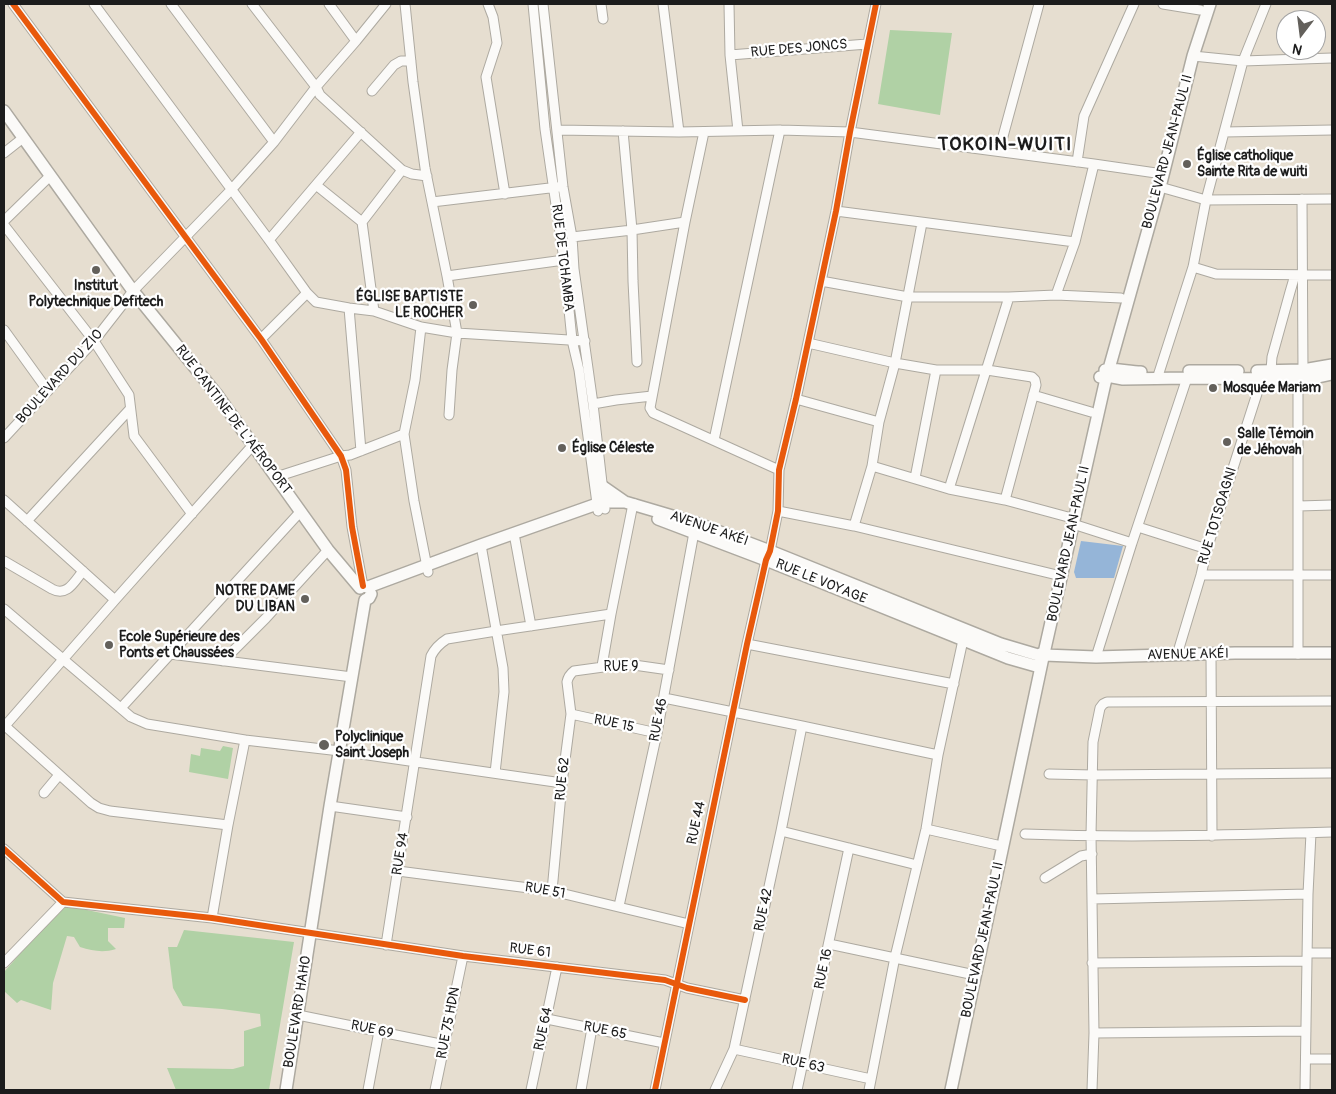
<!DOCTYPE html>
<html>
<head>
<meta charset="utf-8">
<style>
	body { margin:0 }
	#map { position:relative; width:1336px; height:1094px; overflow:hidden; background:#e6ded0; font-family:Pangolin,sans-serif }
	canvas { display:block }
	.frame { position:absolute; inset:0; border:5px solid #1c1c1c; pointer-events:none }
	.north { position:absolute; left:1276px; top:10px; width:50px; height:50px; box-sizing:border-box; background:#fff; border:1px solid #a4a4a4; border-radius:50%; rotate:195deg; font-size:14px; font-weight:700; line-height:20px; text-align:center; color:#1c1c1c }
	.north::after { content:''; display:block; margin:auto; width:18px; height:22px; background:#63605b; clip-path:polygon(50% 0,100% 100%,50% 72%,0 100%) }
</style>
</head>
<body>
<div id="map">
<canvas width="1336" height="1094"></canvas>
<div class="frame"></div>
<div class="north">N</div>
</div>
<script>
const c = document.querySelector('canvas').getContext('2d');
c.lineJoin = 'round';
function fill(path, color) {
  c.fillStyle = color;
  c.fill(path, 'evenodd');
}
function stroke(path, color, width, dash) {
  c.strokeStyle = color;
  c.lineWidth = width;
  c.lineCap = dash ? 'butt' : 'round';
  c.setLineDash(dash || []);
  c.stroke(path);
}
function write(font, color, halo, rows, align = 'center') {
  c.font = font + ' Pangolin,sans-serif';
  c.lineWidth = 4.5;
  c.setLineDash([]);
  c.textBaseline = 'middle';
  c.strokeStyle = halo;
  c.fillStyle = color;
  for (const [text, x, y, turn = 0] of rows) {
    c.save();
    c.translate(x, y);
    c.rotate((+turn || 0) * Math.PI / 180);
    c.textAlign = isNaN(turn) ? turn : align;
    if (halo) c.strokeText(text, 0, 0);
    c.fillText(text, 0, 0);
    c.restore();
  }
}
const green = new Path2D(`
	M890 30 952 33 940 115 878 104Z
	M223 746 233 748 228 779 189 772 191 754 200 756 201 748 220 751Z
	M68 906 125 918 124 928H108V941L116 949C103 953 93 951 80 947L74 937 67 936 53 983 51 1010 21 1000 17 1003 4 991V972L56 913Z
	M184 930 294 942 269 1090H176L167 1068 233 1069 244 1066V1031L261 1026 260 1014 222 1009 183 1006 173 988 168 947H177Z`);
const water = new Path2D(`
	M1081 541 1123 546 1114 578H1076L1074 572Z`);
const minor = new Path2D(`
	M13 4 261 339 341 456 346 470 352 527 363 586
	M94 4 269 240 307 293 316 302 349 308 374 311 421 327 457 333 585 341
	M171 4 274 142
	M252 4 316 87 320 95 402 170 412 174 427 176
	M329 4 356 41
	M405 4 413 82 425 168 447 276 457 333 452 370 449 415
	M488 4 493 17 497 43 486 77 505 194
	M533 4 545 129 564 260 572 340 579 370 598 511
	M543 4 563 187 572 237 574 269 593 404 605 509
	M601 4 603 19
	M663 4 679 132
	M729 4 730 55 738 131
	M1163 4 1200 10
	M730 55 867 44
	M1193 56 1243 61 1332 58
	M372 91 394 65 401 61H411
	M558 130 679 132 780 130 850 132 1094 164 1156 173
	M623 131 632 230 633 281 637 362
	M704 132 685 222 650 408 653 413 779 470
	M1224 132 1332 130
	M999 151 1039 4
	M4 153 23 138
	M1077 162 1084 116 1134 4
	M316 185 362 222 374 311
	M1160 187 1206 200 1332 199
	M1302 199 1303 370
	M432 202 558 187
	M836 211 1075 242
	M4 221 50 176
	M362 222 402 170
	M4 225 94 341 129 395 134 436 192 514
	M572 237 632 230 685 222
	M269 240 361 132
	M1193 267 1216 274 1332 275
	M447 276 564 260
	M821 281 908 297H1009L1056 295 1121 298
	M1056 295 1075 242 1094 164
	M349 308 361 451
	M421 327 415 380 404 434 414 501 428 572
	M4 330 48 391
	M261 339 307 293
	M808 343 895 363 936 370H987L1032 377 1035 380 1036 385 1005 500
	M1271 371 1272 357 1290 292 1295 275
	M1157 379 1193 267 1206 200 1243 61 1266 4
	M1298 379V654
	M1033 395 1091 412
	M796 399 879 422
	M593 404 616 400 652 396
	M4 438 94 341 133 291 231 190 274 142 316 87 356 41 386 4
	M714 440 780 130
	M872 466 949 489 1005 500 1068 517
	M276 477 341 456 350 455 404 434
	M915 478 936 370
	M949 489 1009 297
	M4 500 115 600
	M1299 506 1332 505
	M778 511 854 526 1057 575
	M27 521 130 409
	M1073 524 1132 543 1096 657
	M854 526 872 466 879 422 895 363 922 223
	M1138 527 1207 549
	M515 539 531 626
	M1132 543 1187 378
	M481 545 503 668 504 692 495 773
	M4 561 52 589C67 597 74 582 83 571
	M1201 575H1332
	M4 609 131 717 147 724 245 740 340 751 562 783
	M747 644 954 684
	M170 654 352 677
	M1211 654 1212 836
	M1177 655 1201 575 1207 549 1262 378
	M223 661 266 618 328 550
	M602 666 611 614 632 509 635 504
	M664 698 802 726 938 755
	M121 708 301 511
	M571 714 657 733
	M4 725 91 803 99 808 110 811 228 825
	M4 727 115 600 253 445
	M1049 774 1093 775 1332 773
	M44 793 59 775
	M330 806 407 817
	M926 829 997 845
	M781 831 917 865
	M1025 834C1128 838 1230 835 1332 832
	M4 849 63 902 212 918 463 956 665 980 687 988 745 1000
	M398 871 552 891 689 924
	M1045 878 1081 856 1092 854
	M552 891 562 783 571 714 567 682C568 677 570 674 574 671L618 665H634L669 670
	M1092 899 1308 894
	M619 906 657 733 695 527
	M212 918 228 825 245 740
	M829 944 970 974
	M386 945 431 656C435 648 439 644 447 639L496 631 611 614
	M1307 953H1332
	M4 963 63 902
	M1092 963 1307 961
	M298 1015 445 1045
	M547 1019 664 1043
	M1094 1033 1306 1031
	M734 1049 871 1079
	M1306 1059H1332
	M368 1090 379 1031
	M435 1090 463 956
	M531 1090 557 967
	M581 1090 592 1028
	M655 1090 747 644 766 560 770 551 778 511 779 470 796 399 836 211 850 132 876 4
	M715 1090 734 1049 781 831 802 726
	M797 1090 849 848
	M869 1090 895 957 926 829 938 755 963 640
	M1092 1090 1094 1033 1091 835 1093 742 1100 708 1103 704 1107 702 1332 701
	M1305 1090 1308 894 1311 833`);
const major = new Path2D(`
	M4 111 133 291 218 396 328 550 360 588
	M1105 370C1115 368 1129 372 1141 372
	M1189 371H1238
	M1257 371 1303 370 1332 365
	M1100 377 1107 376 1123 379 1187 378 1298 379H1309L1332 374
	M602 486 625 502
	M658 519 766 560 1008 658 1036 666 1042 662
	M360 588 363 586 368 587 481 545 597 504 607 502H625L696 523 770 551 1001 644 1038 655 1045 652
	M1044 655 1096 657 1235 653H1332
	M286 1090 330 806 365 600 369 598 371 594
	M951 1090 1042 662 1105 383 1160 187 1193 56 1210 4`);
const cycleway = new Path2D(`
	M13 4 261 339 341 456 346 470 352 527 363 586
	M4 849 63 902 212 918 463 956 665 980 687 988 745 1000
	M655 1090 747 644 766 560 770 551 778 511 779 470 796 399 836 211 850 132 876 4`);
const markers = [
	[1187,164,5,"#63605b"],
	[96,270,5,"#63605b"],
	[473,305,5,"#63605b"],
	[1213,388,5,"#63605b"],
	[1227,442,5,"#63605b"],
	[562,448,5,"#63605b"],
	[305,599,5,"#63605b"],
	[109,645,5,"#63605b"],
	[324,745,6,"#63605b"]
];
const streetNames = [
	["RUE DES JONCS",799,49,-5],
	["BOULEVARD JEAN-PAUL II",1168,152,-75],
	["RUE DE TCHAMBA",562,258,83],
	["BOULEVARD DU ZIO",60,377,-48],
	["RUE CANTINE DE L'AÉROPORT",233,420,53],
	["RUE TOTSOAGNI",1218,516,-73],
	["AVENUE AKÉI",709,529,19],
	["BOULEVARD JEAN-PAUL II",1069,544,-78],
	["RUE LE VOYAGE",821,582,22],
	["AVENUE AKÉI",1188,655,-1],
	["RUE 9",621,667],
	["RUE 46",659,720,-79],
	["RUE 15",614,724,12],
	["RUE 62",563,779,-84],
	["RUE 44",697,823,-78],
	["RUE 94",401,854,-81],
	["RUE 51",545,891,10],
	["RUE 42",764,910,-78],
	["BOULEVARD JEAN-PAUL II",983,940,-78],
	["RUE 61",530,951,7],
	["RUE 16",824,969,-78],
	["BOULEVARD HAHO",298,1012,-81],
	["RUE 75 HDN",449,1023,-79],
	["RUE 64",544,1029,-78],
	["RUE 69",372,1030,12],
	["RUE 65",605,1031,11],
	["RUE 63",803,1064,13]
];
const poiNames = [
	["Église catholique",1197,156],
	["Sainte Rita de wuiti",1197,172],
	["Institut",96,286,"center"],
	["Polytechnique Defitech",96,302,"center"],
	["ÉGLISE BAPTISTE",463,297,"right"],
	["LE ROCHER",463,313,"right"],
	["Mosquée Mariam",1223,388],
	["Salle Témoin",1237,434],
	["de Jéhovah",1237,450],
	["Église Céleste",572,448],
	["NOTRE DAME",295,591,"right"],
	["DU LIBAN",295,607,"right"],
	["Ecole Supérieure des",119,637],
	["Ponts et Chaussées",119,653],
	["Polyclinique",335,737],
	["Saint Joseph",335,753]
];
const districtNames = [
	["TOKOIN-WUITI",1005,145]
];
fill(green, '#b0d1a5');
fill(water, '#95b5d8');
stroke(minor, '#ada9a0', 11);
stroke(major, '#ada9a0', 14);
stroke(minor, '#fbfaf8', 9);
stroke(major, '#fbfaf8', 11);
stroke(cycleway, '#e8590c', 6);
for (const [x, y, r, color] of markers) {
  const dot = new Path2D();
  dot.arc(x, y, r, 0, 2 * Math.PI);
  c.fillStyle = color;
  c.fill(dot);
  stroke(dot, '#fff', 2);
}
write('14px', '#1c1c1c', '#fff', streetNames);
write('bold 14px', '#1c1c1c', '#fff', poiNames, 'left');
c.letterSpacing = '1px';
write('bold 19px', '#1c1c1c', '#fff', districtNames);
c.letterSpacing = '0px';
</script>
</body>
</html>
